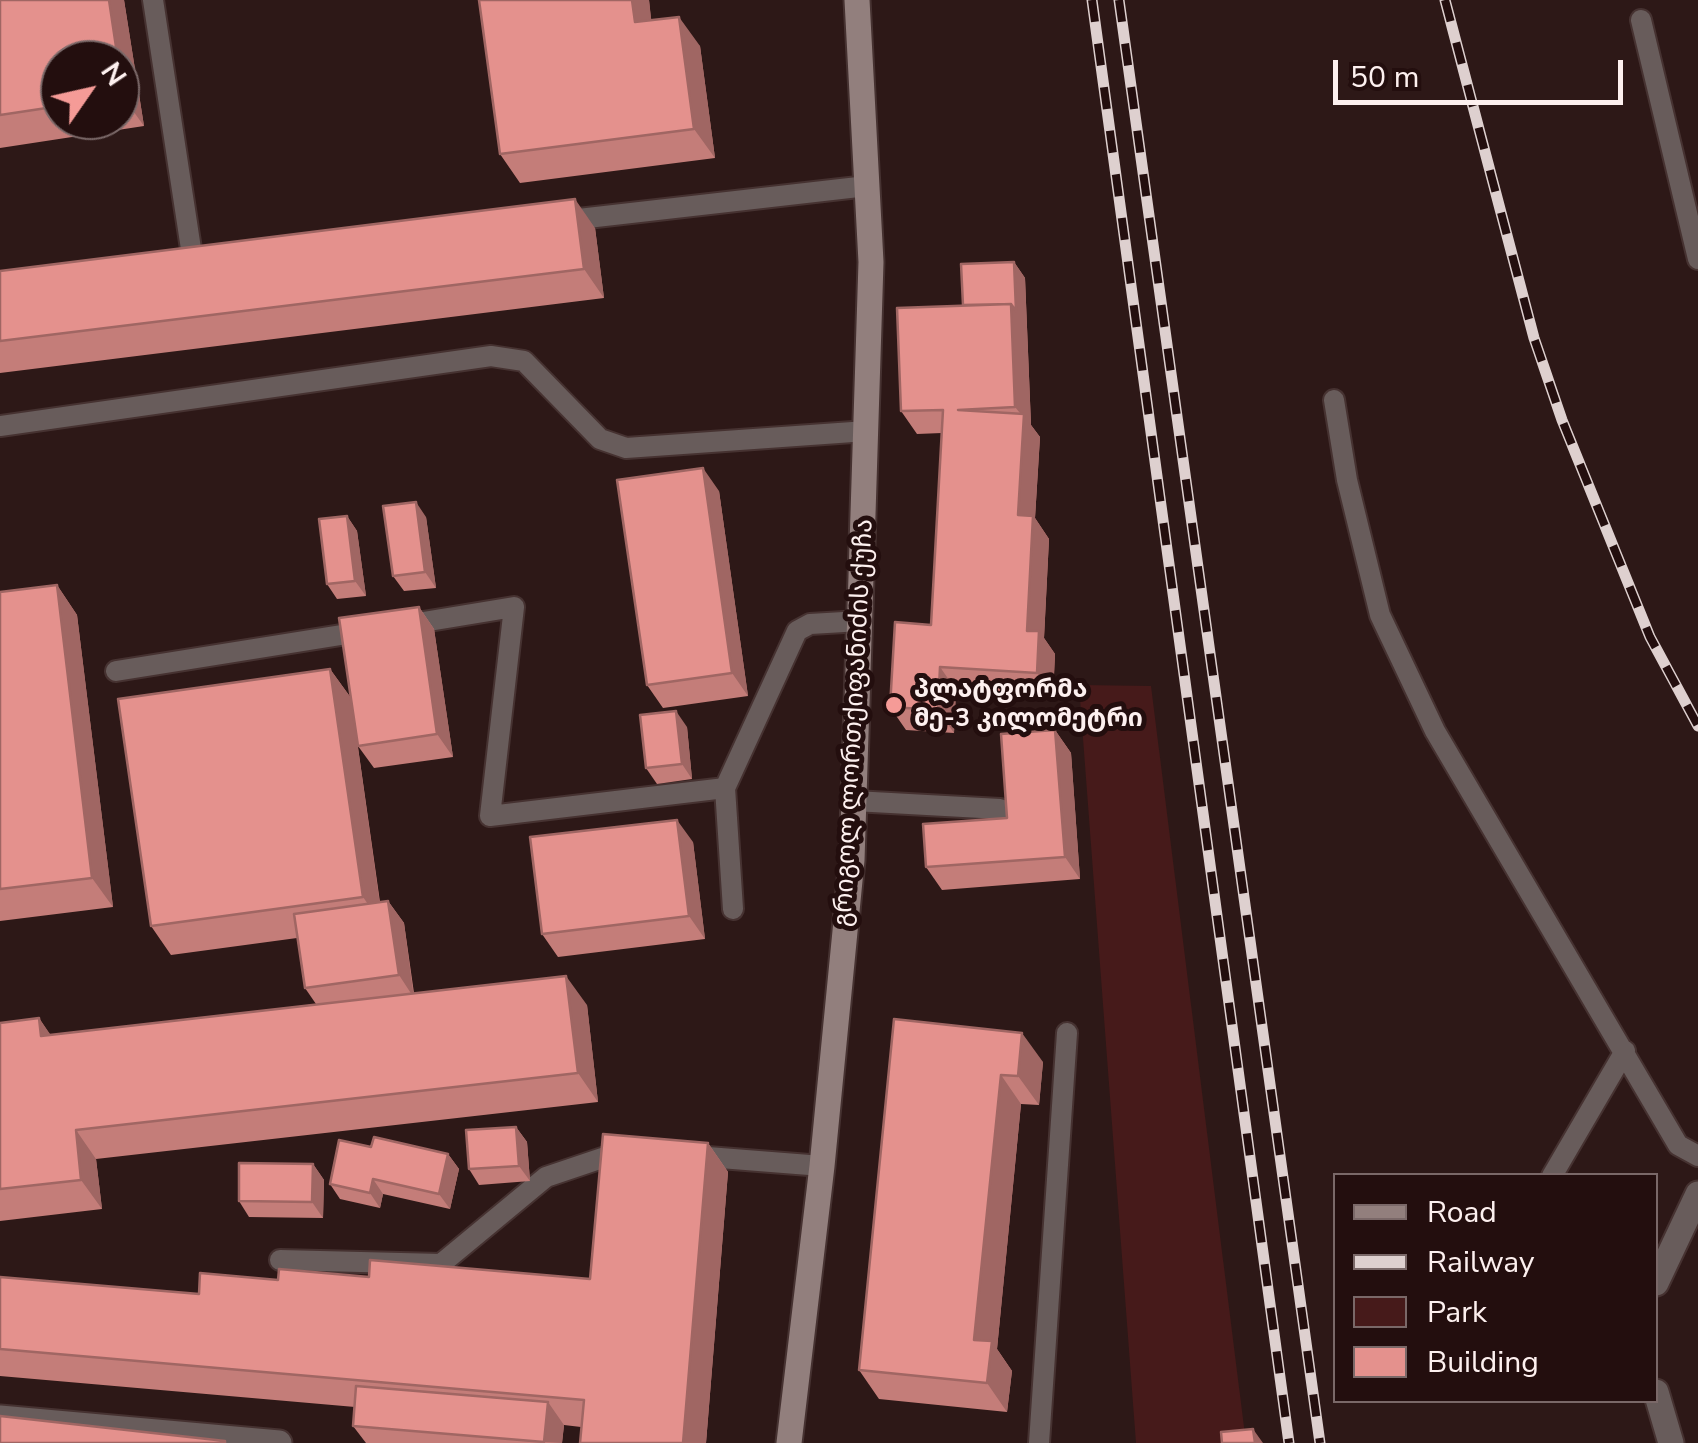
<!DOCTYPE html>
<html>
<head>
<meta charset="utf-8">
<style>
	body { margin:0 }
	#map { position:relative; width:1698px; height:1443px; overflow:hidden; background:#2d1817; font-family:"Nunito Sans",sans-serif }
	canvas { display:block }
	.legend { position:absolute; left:1333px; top:1173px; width:325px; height:230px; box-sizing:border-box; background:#230e0e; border:2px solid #7a6868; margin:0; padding:12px 18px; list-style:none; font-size:30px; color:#fdf0ef }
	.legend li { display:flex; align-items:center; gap:20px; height:50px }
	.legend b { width:50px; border:2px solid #7a6868 }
	.north { position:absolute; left:40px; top:40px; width:100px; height:100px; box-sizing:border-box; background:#230e0e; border:2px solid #7a6868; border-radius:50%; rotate:56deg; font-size:28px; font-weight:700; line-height:40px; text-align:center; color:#fdf0ef }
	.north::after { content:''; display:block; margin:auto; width:35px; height:45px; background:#f59b97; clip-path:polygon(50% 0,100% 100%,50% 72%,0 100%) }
	.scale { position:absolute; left:1333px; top:60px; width:290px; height:45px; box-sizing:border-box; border:5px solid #fdf0ef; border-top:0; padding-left:12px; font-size:30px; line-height:35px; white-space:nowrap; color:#fdf0ef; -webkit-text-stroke:8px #230e0e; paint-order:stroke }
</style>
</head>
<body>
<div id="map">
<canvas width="1698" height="1443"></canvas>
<ul class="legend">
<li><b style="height:12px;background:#927f7d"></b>Road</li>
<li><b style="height:12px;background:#ded0cf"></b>Railway</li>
<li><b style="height:28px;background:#461a1a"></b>Park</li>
<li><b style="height:28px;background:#e4918d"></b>Building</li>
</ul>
<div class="north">N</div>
<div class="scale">50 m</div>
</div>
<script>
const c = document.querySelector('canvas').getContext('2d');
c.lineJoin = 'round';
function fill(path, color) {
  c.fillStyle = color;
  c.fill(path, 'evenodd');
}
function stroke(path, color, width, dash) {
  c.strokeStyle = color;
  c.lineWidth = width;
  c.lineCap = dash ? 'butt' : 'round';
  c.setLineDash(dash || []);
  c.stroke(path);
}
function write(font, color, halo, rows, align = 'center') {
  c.font = font + ' "Nunito Sans","Noto Sans Georgian",sans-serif';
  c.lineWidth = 10;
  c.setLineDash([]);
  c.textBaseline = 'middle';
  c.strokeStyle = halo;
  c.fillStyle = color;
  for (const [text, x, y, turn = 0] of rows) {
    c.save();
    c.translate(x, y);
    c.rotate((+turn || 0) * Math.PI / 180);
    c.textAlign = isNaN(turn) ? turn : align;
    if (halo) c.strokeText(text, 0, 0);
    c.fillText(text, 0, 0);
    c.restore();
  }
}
const green = new Path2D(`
	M1079 685 1151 686 1246 1443H1136Z`);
const lane = new Path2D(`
	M153 0 193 262
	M1641 20 1698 259
	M561 221 867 186
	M1334 400 1347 480 1380 615 1435 731 1678 1145 1698 1156
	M0 426 491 356 524 361 600 439 626 448 867 431
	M405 625 514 607 490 816 725 788 797 631 810 624 861 621
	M116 671 366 631
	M725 788 733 909
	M854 801 1000 809
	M695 1156 822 1166
	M1552 1176 1625 1051
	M280 1260 441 1264 546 1177 626 1150
	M1039 1443 1067 1033`);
const street = new Path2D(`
	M1656 1283 1698 1194
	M1656 1392 1671 1443
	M0 1418 279 1443`);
const secondary = new Path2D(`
	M789 1443 822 1166 852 860 871 262 857 0`);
const rail = new Path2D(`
	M1092 0 1289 1443
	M1119 0 1320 1443
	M1445 0 1534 338 1562 420 1650 637 1698 726`);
const wall = new Path2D(`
	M0 0H124L144 126 0 148ZM60 60H120V120H60Z
	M479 0H649L651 20 700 46 715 158 520 183 500 154Z
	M595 228 604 298 0 373V271Z
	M1014 262 1025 278 1031 425 1040 437 1035 518 1049 539 1044 638 1055 654 1053 696 956 690 954 733 906 730 890 707 931 625 942 433 917 434 901 411 963 305Z
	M719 491 748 696 663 708 647 685Z
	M347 516 357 531 366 596 337 599 327 584Z
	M426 517 436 588 404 591 393 576Z
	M57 585 77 615 113 907 0 921V592Z
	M419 607 434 629 453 757 374 768 358 746Z
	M330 669 351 698 380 902 388 901 404 923 414 993 587 1005 598 1102 96 1159 102 1209 0 1221V1023L39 1018 50 1035 316 1004 305 988 297 938 171 955 151 926Z
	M687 727 692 779 657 784 646 768Z
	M1055 730 1071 753 1080 879 942 890 926 867 1007 818Z
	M693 842 705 939 558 957 542 934Z
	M894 1019 1043 1062 1039 1105 1021 1104 997 1349 1012 1371 1007 1412 879 1399 859 1370Z
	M516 1127 527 1142 530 1181 479 1185 469 1169Z
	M708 1143 728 1172 706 1443H580L581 1427 564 1425 562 1443H366L353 1426 355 1407 0 1376V1277L199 1294 278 1280 369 1277 590 1279Z
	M371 1147 448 1154 459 1169 450 1209 383 1194 380 1208 340 1199 330 1184Z
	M313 1164 324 1180 323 1218 249 1217 239 1201Z`);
const shadedWall = new Path2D(`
	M109 0H124L144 126 123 97 120 75V60H118Z
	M632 0H649L655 52 635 22Z
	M679 17 700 46 715 158 694 129Z
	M575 199 595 228 604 298 584 269Z
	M1014 262 1025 278 1031 425 1040 437 1035 518 1049 539 1044 638 1055 654 1053 696 1037 673 1027 631 1018 515 1024 418 1015 407 1011 304Z
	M703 468 719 491 748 696 732 673Z
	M416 502 426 517 436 588 425 572Z
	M347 516 357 531 366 596 355 581Z
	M57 585 77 615 113 907 92 878Z
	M419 607 434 629 453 757 437 734Z
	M940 667 956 690 954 733 938 710Z
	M330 669 351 698 383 926 363 897Z
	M676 711 687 727 692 779 682 764Z
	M1055 730 1071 753 1080 879 1065 857Z
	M677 820 693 842 705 939 689 916Z
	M388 901 404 923 414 998 399 975Z
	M566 976 587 1005 598 1102 578 1073Z
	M39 1018 59 1047 41 1036Z
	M1022 1033 1043 1062 1039 1105 1018 1076Z
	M1001 1075 1021 1104 997 1349 1012 1371 1007 1412 987 1383 974 1340Z
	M516 1127 527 1142 530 1181 519 1166Z
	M76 1130 96 1159 102 1209 81 1180Z
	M708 1143 728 1172 706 1443H683Z
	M448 1154 459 1169 450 1209 439 1194Z
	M313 1164 324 1180 323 1218 312 1202Z
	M373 1179 383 1194 380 1208 370 1193Z
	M548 1402 564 1425 562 1443 544 1442Z
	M1253 1429 1263 1443H1255Z`);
const building = new Path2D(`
	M0 0H109L118 60H60V106L0 115Z
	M479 0H632L635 22 679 17 694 129 500 154Z
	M120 75 123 97H120Z
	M575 199 584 269 0 341V271Z
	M1014 262 1016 311 1011 304 963 305 961 264Z
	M1011 304 1015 407 958 410 1024 414 1018 515 1033 516 1027 631H1039L1037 673 940 667 938 710 890 707 895 622 931 625 943 410 901 411 897 308Z
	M703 468 732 673 647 685 617 480Z
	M416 502 425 572 393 576 383 506Z
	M347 516 355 581 327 584 319 519Z
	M57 585 92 878 0 889V592Z
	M419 607 437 734 358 746 339 618Z
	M330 669 363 897 151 926 118 699Z
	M676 711 682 764 646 768 640 715Z
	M1055 730 1065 857 926 867 923 824 1007 818 1001 734Z
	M677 820 689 916 542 934 530 837Z
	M388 901 399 975 305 988 294 914Z
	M566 976 578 1073 76 1130 81 1180 0 1189V1023L39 1018 41 1036Z
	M894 1019 1022 1033 1018 1076 1001 1075 974 1340 992 1341 987 1383 859 1370Z
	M516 1127 519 1166 469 1169 466 1130Z
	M603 1134 708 1143 683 1443H580L584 1400 0 1349V1277L199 1294 200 1273 278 1280 279 1269 369 1277 370 1260 590 1279Z
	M374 1137 448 1154 439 1194 373 1179 370 1193 330 1184 339 1140 371 1147Z
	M239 1163 313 1164 312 1202 239 1201Z
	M356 1386 548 1402 544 1442 353 1426Z
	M0 1416 225 1441V1443H0Z
	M1253 1429 1255 1443H1222L1221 1432Z`);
const markers = [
	[894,705,10,"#f59b97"]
];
const poiNames = [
	["პლატფორმა",914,691],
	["მე-3 კილომეტრი",914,720]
];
const streetNames = [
	["გრიგოლ ლორთქიფანიძის ქუჩა",855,723,-87]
];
fill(green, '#461a1a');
stroke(lane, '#463231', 24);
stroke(street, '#463231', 29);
stroke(secondary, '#463231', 29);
stroke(lane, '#685c5b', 20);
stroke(street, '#685c5b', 25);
stroke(secondary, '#927f7d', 25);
stroke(rail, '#ded0cf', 11);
stroke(rail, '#230e0e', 8, [22]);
fill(wall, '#c47d79');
fill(shadedWall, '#a06663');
fill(building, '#e4918d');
stroke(building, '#a06663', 2.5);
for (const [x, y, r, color] of markers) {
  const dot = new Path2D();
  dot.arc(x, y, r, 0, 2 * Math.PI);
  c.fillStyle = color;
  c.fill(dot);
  stroke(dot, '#230e0e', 4);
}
write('bold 25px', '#fdf0ef', '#230e0e', poiNames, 'left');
write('25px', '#fdf0ef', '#230e0e', streetNames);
</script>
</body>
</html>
